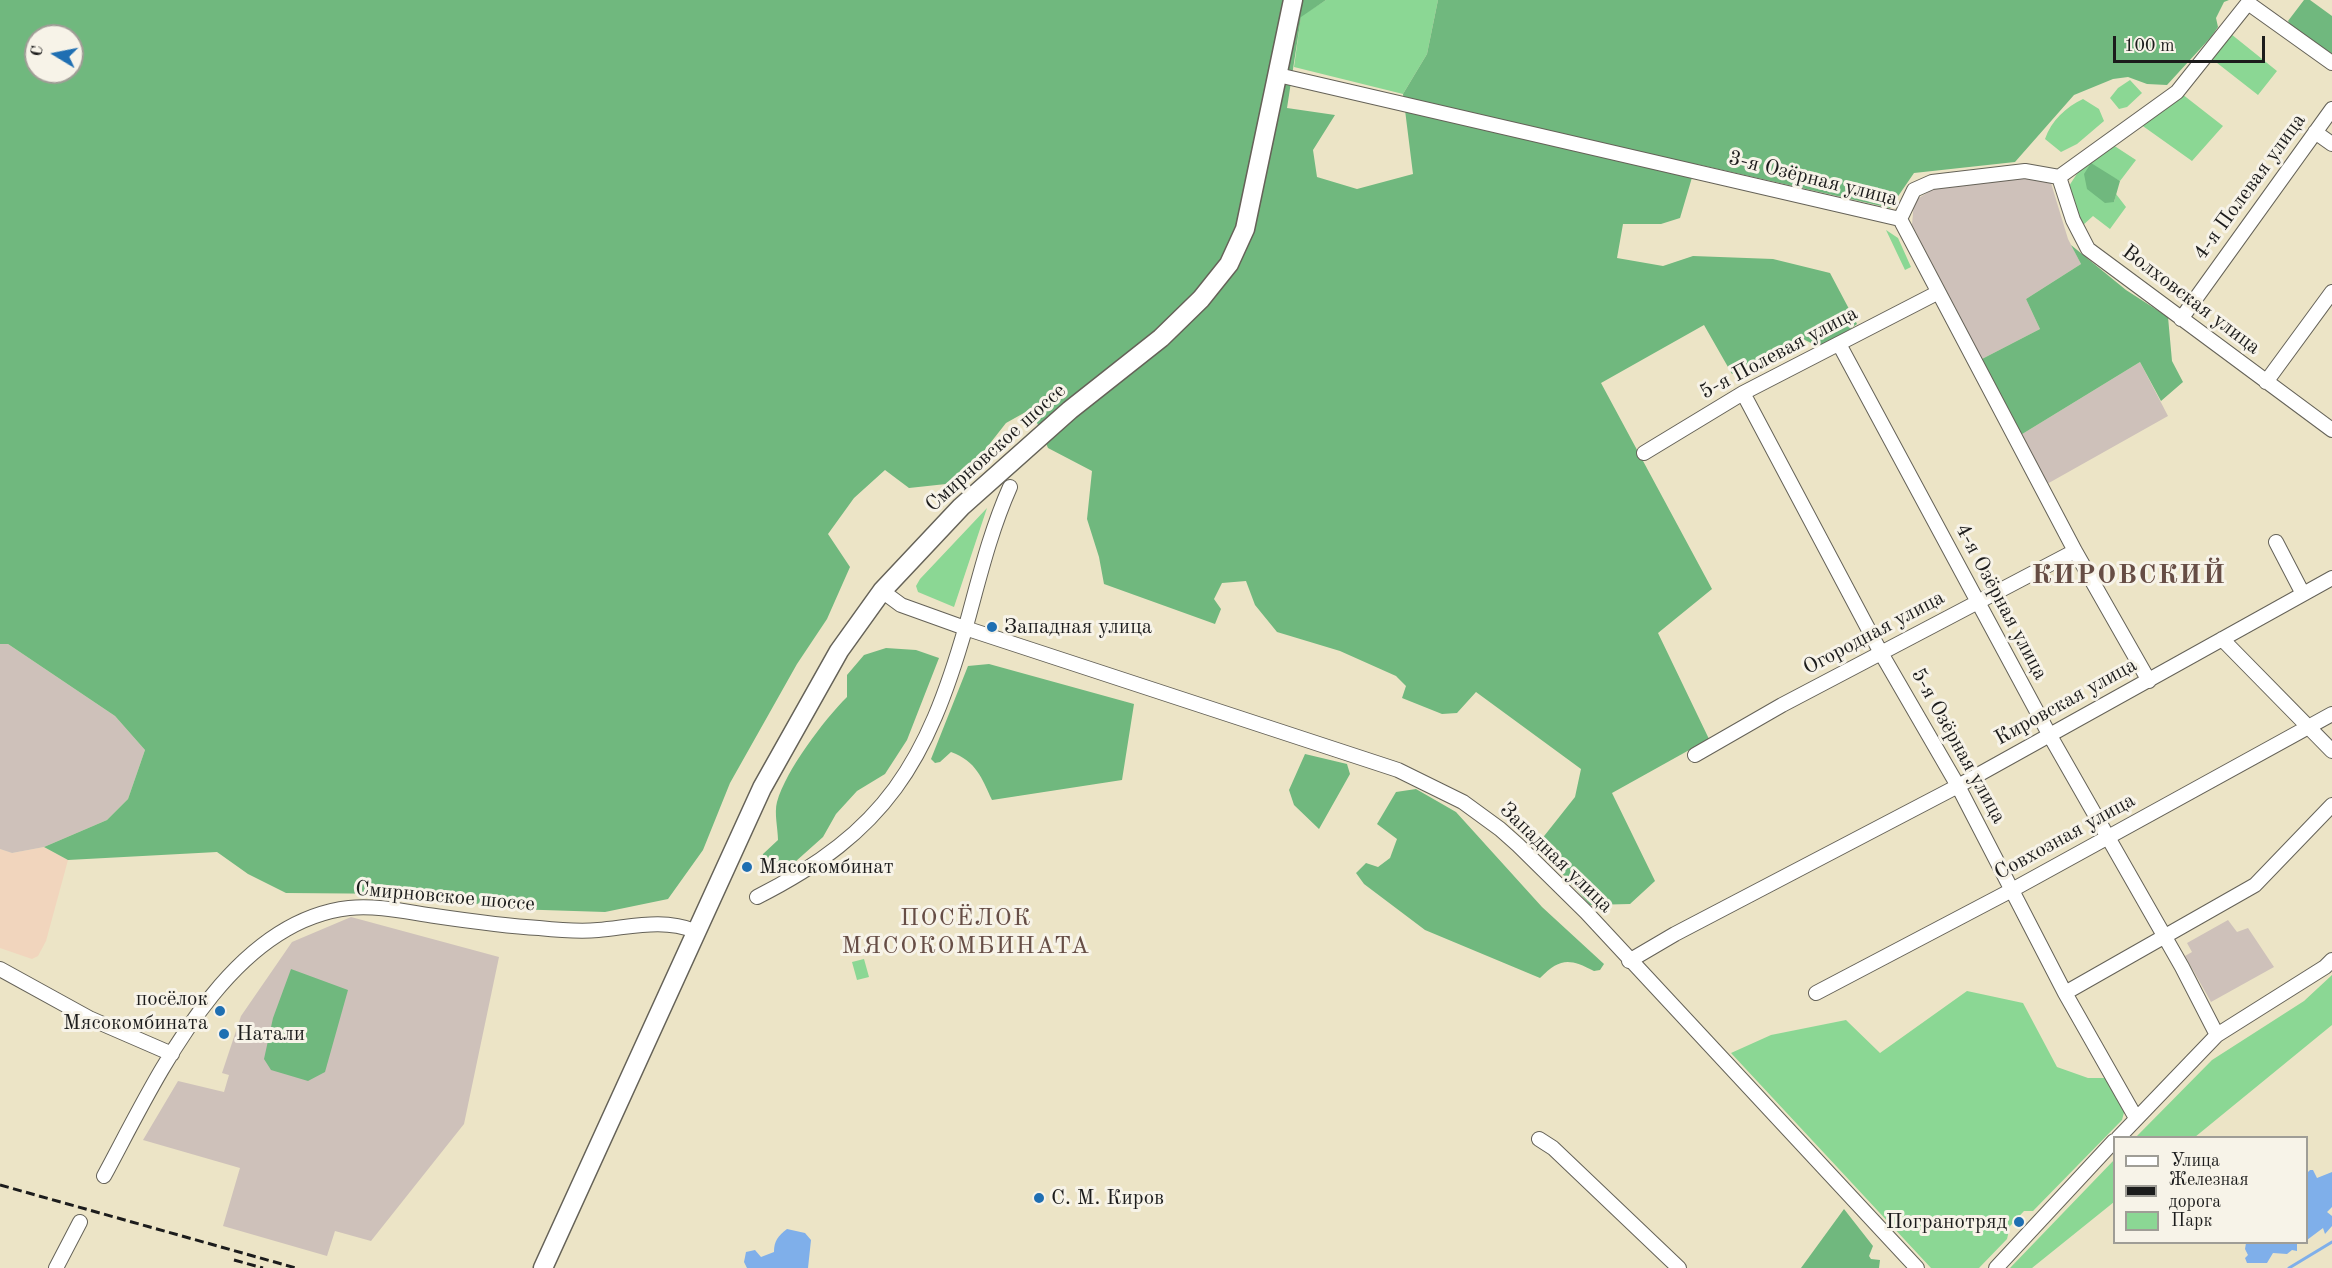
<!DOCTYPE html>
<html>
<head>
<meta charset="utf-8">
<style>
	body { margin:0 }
	#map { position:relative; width:2332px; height:1268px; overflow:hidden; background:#ece4c6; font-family:"Old Standard TT",serif }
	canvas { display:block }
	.legend { position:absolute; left:2113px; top:1136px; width:195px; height:108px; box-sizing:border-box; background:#f7f3e8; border:2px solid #9f9d96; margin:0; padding:8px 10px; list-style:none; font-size:18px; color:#1c1c1c }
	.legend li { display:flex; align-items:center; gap:12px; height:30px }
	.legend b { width:30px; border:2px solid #9f9d96 }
	.north { position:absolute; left:24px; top:24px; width:60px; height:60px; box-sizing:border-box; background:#f7f3e8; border:2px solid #9f9d96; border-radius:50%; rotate:280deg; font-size:16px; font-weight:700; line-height:24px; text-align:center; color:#1c1c1c }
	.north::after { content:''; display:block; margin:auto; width:21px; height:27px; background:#1f6fb2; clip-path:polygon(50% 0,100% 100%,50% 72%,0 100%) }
	.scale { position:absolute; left:2113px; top:36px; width:152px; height:27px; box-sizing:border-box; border:3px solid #1c1c1c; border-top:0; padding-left:8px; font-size:18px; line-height:21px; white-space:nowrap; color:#1c1c1c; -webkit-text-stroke:4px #f7f3e8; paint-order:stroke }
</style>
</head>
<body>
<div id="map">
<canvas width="2332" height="1268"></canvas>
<ul class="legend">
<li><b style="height:8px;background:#fff"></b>Улица</li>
<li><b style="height:8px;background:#1c1c1c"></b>Железная дорога</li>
<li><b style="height:16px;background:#8bd794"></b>Парк</li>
</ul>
<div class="north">С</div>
<div class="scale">100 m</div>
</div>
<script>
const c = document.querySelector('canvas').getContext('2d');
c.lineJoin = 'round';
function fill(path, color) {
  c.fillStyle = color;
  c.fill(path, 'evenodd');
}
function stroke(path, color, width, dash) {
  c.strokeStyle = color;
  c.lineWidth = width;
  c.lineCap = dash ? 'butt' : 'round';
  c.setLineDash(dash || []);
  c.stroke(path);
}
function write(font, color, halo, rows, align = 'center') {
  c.font = font + ' "Old Standard TT",serif';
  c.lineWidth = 6;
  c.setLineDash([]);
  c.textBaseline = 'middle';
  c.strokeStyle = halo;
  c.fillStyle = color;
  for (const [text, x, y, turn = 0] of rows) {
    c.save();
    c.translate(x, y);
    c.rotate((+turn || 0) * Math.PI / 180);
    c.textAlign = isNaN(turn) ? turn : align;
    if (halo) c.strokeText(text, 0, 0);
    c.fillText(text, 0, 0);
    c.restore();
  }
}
const built = new Path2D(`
	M44 847 68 860 46 941 38 956 32 959 0 948V849L12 853Z`);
const industrial = new Path2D(`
	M2025 177 2051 183 2068 239 2081 264 2026 299 2040 329 1982 359 1912 225 1914 201 1933 189Z
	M2140 362 2168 416 2047 484 2019 436Z
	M0 644H8L115 716 145 750 128 799 107 820 44 847 12 853 0 849Z
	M351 917 499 957 464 1124 371 1241 335 1231 327 1256 223 1226 240 1168 143 1140 178 1081 224 1092 229 1075 222 1073 241 1016 292 942Z
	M2228 920 2237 932 2248 928 2274 967 2211 1002 2185 956 2192 952 2187 943Z`);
const green = new Path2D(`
	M1326 0H1438L1427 54 1403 94 1294 67 1301 16Z
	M2231 34 2277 71 2258 95 2212 59Z
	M2130 80 2142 93 2127 107 2119 109 2110 98 2118 88Z
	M2182 94 2223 126 2192 161 2140 124 2160 113Z
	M2083 99 2099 109 2104 121 2077 144 2061 152 2045 139C2051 121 2066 107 2083 99Z
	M2113 145 2136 160 2120 181 2110 176 2114 202 2116 194 2126 207 2110 229 2093 216 2082 226 2069 186 2080 169Z
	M1886 230 1898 238 1911 267 1905 270Z
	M987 508 954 607 918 592 916 586 920 579Z
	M864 959 869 977 857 980 852 962Z
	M2332 975V1025L2195 1137H2136L2212 1060 2304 1001Z
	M1967 991 2023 1003 2057 1067 2088 1078H2106L2125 1109 2122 1120 2033 1211H2024L2010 1226 2007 1239 1979 1268H1931L1731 1053 1771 1035 1846 1020 1880 1053Z
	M2114 1160V1202L2032 1268H2010Z`);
const forest = new Path2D(`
	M0 0H1326L1301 17 1287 108 1335 115 1313 150 1317 177 1357 189 1413 174 1403 94 1427 54 1438 0H2229L2224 2 2216 18 2218 27 2211 37 2167 85 2147 84 2128 77 2113 79 2074 95 2015 162 1914 173 1890 208 1696 164 1680 218 1661 224H1623L1617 258 1663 266 1693 256 1773 259 1830 273 1857 324 1823 349 1803 339 1732 374 1704 325 1601 383 1712 589 1658 633 1709 739 1612 793 1655 881 1630 904 1590 905 1537 845 1575 797 1581 769 1476 692 1457 713 1442 714 1402 698 1406 686 1396 676 1340 651 1277 632 1255 605 1246 581 1222 583 1214 599 1221 609 1215 624 1104 584 1099 557 1087 519 1092 471 1048 448 1031 409 1006 423 984 451 946 484 909 488 885 470 854 498 828 534 850 567 827 619 797 664 730 783 703 850 668 899 605 912 512 909 412 894 286 893 248 874 217 852 68 860 44 847 107 820 128 799 145 750 115 716 8 644H0ZM36 36H72V72H36Z
	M2304 0H2310L2332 16V57L2292 27 2288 21Z
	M2091 163 2120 181 2114 202 2105 203 2087 189 2084 174Z
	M2071 245 2126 290 2168 317 2172 361 2183 382 2161 401 2140 362 2019 436 1982 359 2040 329 2026 299 2081 264Z
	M886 648 916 650 939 658 907 740 885 774 857 791 836 814 823 837 795 862 770 874 762 869 763 854 778 840C778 829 774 813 777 802 786 770 824 720 847 697V675L864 655Z
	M989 664 1134 704 1122 780 992 800C982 778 976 761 951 752L940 762 935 763 931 759 968 666Z
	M1305 754 1347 764 1350 774 1319 829 1294 805 1289 790Z
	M1416 789 1456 812 1542 907 1604 964 1600 970 1594 971C1569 958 1560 958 1540 978L1425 930 1364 884 1356 873 1366 863 1378 867 1390 858 1397 839 1377 824 1396 792Z
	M291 969 348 990 325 1072 308 1081 271 1070 264 1059 273 1018Z
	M1844 1209 1873 1246 1869 1256 1871 1259 1880 1260 1879 1268H1801Z`);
const water = new Path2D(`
	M2310 1170H2313L2317 1178 2332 1172V1207L2327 1212 2332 1216V1226L2325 1234 2323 1228 2307 1240 2306 1174Z
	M787 1229 805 1233 811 1240 808 1268H747L744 1262 746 1252 755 1250 761 1257 774 1252C774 1241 778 1236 787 1229Z
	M2246 1243H2297V1251L2292 1250 2287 1254 2273 1253 2267 1263H2247L2245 1258 2248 1255 2245 1249Z`);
const stream = new Path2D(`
	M2289 1268 2332 1242`);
const minor = new Path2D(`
	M1278 75 1900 219 2075 551 2149 681
	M2315 132 2332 144
	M2059 177 2073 220 2088 249 2332 430
	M1900 219 1914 190 1932 182 2025 171 2059 177 2177 92 2248 3 2332 63
	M2181 319 2332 109
	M1839 344 2049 734 2182 967 2217 1035
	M2266 382 2332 292
	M1743 393 1881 653 1958 786 2065 993 2136 1118
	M1644 453 1743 393 1937 293
	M2276 542 2303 594
	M882 591 901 605 965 628 1398 770 1463 802 1500 829 1518 845 1586 912 1917 1268
	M2222 639 2332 751
	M1695 755 1782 705 2075 551
	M757 897C886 832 927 762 966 626 979 579 990 532 1010 487
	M1629 961 1675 934 1958 786 2332 578
	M0 969 89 1018 172 1054
	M1816 993 2012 890 2332 714
	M2065 993 2255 885 2332 805
	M2118 1138 2217 1035 2325 967 2332 960
	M1539 1139 1553 1148 1679 1268
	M104 1176C156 1080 226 922 349 908 377 905 407 912 435 916 469 921 504 926 539 928 558 930 578 932 598 930 632 927 663 918 695 931
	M56 1268 80 1222
	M1996 1268 2114 1141`);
const major = new Path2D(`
	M543 1268 762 788 839 651 882 591 961 507 1070 410 1161 338 1201 299 1229 264 1245 229 1293 0`);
const rail = new Path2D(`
	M0 1185 296 1268
	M234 1260 263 1268`);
const markers = [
	[992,627,6,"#1f6fb2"],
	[747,867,6,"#1f6fb2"],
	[220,1011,6,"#1f6fb2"],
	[224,1034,6,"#1f6fb2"],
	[1039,1198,6,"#1f6fb2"],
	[2019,1222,6,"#1f6fb2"]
];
const streetNames = [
	["3-я Озёрная улица",1813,179,14],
	["4-я Полевая улица",2250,187,-54],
	["Волховская улица",2191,300,37],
	["5-я Полевая улица",1779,353,-28],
	["Смирновское шоссе",996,448,-42],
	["4-я Озёрная улица",2001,602,62],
	["Огородная улица",1874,633,-28],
	["Кировская улица",2066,702,-29],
	["5-я Озёрная улица",1958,746,61],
	["Совхозная улица",2065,837,-29],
	["Западная улица",1556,858,44],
	["Смирновское шоссе",445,897,5]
];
const poiNames = [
	["Западная улица",1004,627],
	["Мясокомбинат",759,867],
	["посёлок",208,999,"right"],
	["Мясокомбината",208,1023,"right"],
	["Натали",236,1034],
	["С. М. Киров",1051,1198],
	["Погранотряд",2007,1222,"right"]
];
const quarterNames = [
	["ПОСЁЛОК",966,919],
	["МЯСОКОМБИНАТА",966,947]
];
const districtNames = [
	["КИРОВСКИЙ",2129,576]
];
fill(built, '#f1d5bd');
fill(industrial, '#cec1ba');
fill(green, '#8bd794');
fill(forest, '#70b87e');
fill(water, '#7fafea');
stroke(stream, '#7fafea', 3);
stroke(minor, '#656258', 16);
stroke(major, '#656258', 21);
stroke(minor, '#fff', 14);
stroke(major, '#fff', 18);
stroke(rail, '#1c1c1c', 3, [9, 4.5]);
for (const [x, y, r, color] of markers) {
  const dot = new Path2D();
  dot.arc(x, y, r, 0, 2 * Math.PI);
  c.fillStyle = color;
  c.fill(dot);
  stroke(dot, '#f7f3e8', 2);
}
write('21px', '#1c1c1c', '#f7f3e8', streetNames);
write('21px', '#1c1c1c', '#f7f3e8', poiNames, 'left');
c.letterSpacing = '1.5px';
write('24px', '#664d45', '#f7f3e8', quarterNames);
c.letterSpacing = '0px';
c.letterSpacing = '1.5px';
write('bold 27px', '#664d45', '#f7f3e8', districtNames);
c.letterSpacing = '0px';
</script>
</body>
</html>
